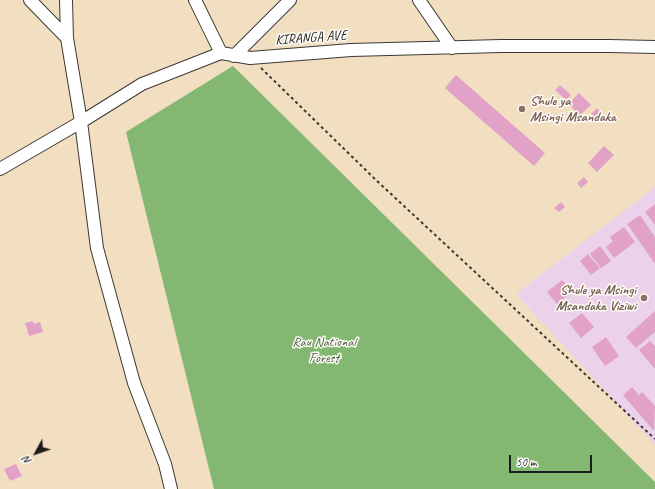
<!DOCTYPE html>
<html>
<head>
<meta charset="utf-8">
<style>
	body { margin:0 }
	#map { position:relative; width:655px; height:489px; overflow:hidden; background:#f2dfc1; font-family:Caveat,sans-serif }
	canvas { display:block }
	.north { position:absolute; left:16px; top:433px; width:40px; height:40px; -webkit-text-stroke:3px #fdfcf7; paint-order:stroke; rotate:230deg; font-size:11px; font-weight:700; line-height:16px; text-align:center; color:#1c1c1c }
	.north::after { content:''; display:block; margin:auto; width:14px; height:18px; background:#1c1c1c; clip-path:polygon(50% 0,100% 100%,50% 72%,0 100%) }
	.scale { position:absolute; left:509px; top:455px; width:83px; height:18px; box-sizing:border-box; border:2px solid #1c1c1c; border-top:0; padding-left:5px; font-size:12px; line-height:14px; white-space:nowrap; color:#1c1c1c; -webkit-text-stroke:3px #fdfcf7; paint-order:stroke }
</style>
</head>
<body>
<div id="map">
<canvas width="655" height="489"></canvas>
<div class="north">N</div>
<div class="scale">50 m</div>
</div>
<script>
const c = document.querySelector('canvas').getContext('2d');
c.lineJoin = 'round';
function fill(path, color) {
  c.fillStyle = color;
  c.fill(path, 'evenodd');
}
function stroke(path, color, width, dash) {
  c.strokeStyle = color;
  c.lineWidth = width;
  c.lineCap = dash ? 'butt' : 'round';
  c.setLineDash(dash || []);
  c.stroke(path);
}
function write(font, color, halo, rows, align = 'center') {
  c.font = font + ' Caveat,sans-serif';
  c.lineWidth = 3;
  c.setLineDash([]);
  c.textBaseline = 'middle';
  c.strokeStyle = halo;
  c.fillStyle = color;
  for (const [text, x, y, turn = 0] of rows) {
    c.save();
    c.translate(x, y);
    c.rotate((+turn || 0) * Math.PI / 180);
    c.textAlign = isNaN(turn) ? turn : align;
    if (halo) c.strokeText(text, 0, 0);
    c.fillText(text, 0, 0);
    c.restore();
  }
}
const built = new Path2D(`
	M655 187V445L516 294Z`);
const forest = new Path2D(`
	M233 66 655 482V489H214L126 132Z`);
const building = new Path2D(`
	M456 75 545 153 534 166 445 88Z
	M560 85 571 95 566 100 555 90Z
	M579 93 591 105 580 115 568 104Z
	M597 108 602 114 596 120 591 114Z
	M604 146 614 155 597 172 588 163Z
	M584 177 588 182 581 188 577 183Z
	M561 202 565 207 559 212 554 208Z
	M655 204V225L645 212Z
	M640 215 655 237V264L627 224Z
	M624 227 635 242 614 258 606 247 613 241 610 237Z
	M600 246 611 261 601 268 590 254Z
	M588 254 600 268 591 275 580 261Z
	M562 280 572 292 557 304 547 292Z
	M655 311V332L636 348 626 337Z
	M582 313 594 327 581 338 569 323Z
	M33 321 34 324 40 322 43 332 29 336 25 323Z
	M606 337 619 356 605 366 592 347Z
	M650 341 655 346V369L639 350Z
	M632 387 639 395 642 392 655 406 654 431 623 395Z
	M16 464 22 476 10 481 4 469Z`);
const path = new Path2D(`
	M261 68 377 181 655 439`);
const minor = new Path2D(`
	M30 0 67 38
	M66 0 67 38 81 122 97 248 134 383 165 464 171 489
	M195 0 221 53
	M419 0 452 48
	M234 56 290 0
	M0 169 81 122 142 84 221 53 250 58 351 50 501 46H609L655 47`);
const markers = [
	[522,109,4,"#8d6e63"],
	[644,298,4,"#8d6e63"]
];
const streetNames = [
	["KIRANGA AVE",311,38,-4]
];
const educationNames = [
	["Shule ya",530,101],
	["Msingi Msandaka",530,117],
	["Shule ya Msingi",636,290,"right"],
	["Msandaka Viziwi",636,306,"right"]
];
const parkNames = [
	["Rau National",324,342],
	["Forest",324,358]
];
fill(built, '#ecd1ea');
fill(forest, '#84b872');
fill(building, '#e2a2c7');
stroke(minor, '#3c3935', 14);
stroke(path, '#3c3935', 2, [3, 3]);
stroke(minor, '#fff', 12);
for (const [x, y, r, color] of markers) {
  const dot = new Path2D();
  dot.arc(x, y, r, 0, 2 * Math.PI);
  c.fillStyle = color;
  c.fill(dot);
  stroke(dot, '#fdfcf7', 1.5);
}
write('14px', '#1c1c1c', '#fdfcf7', streetNames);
write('bold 14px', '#785e54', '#fdfcf7', educationNames, 'left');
write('14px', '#4c5d41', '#fdfcf7', parkNames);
</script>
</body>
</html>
